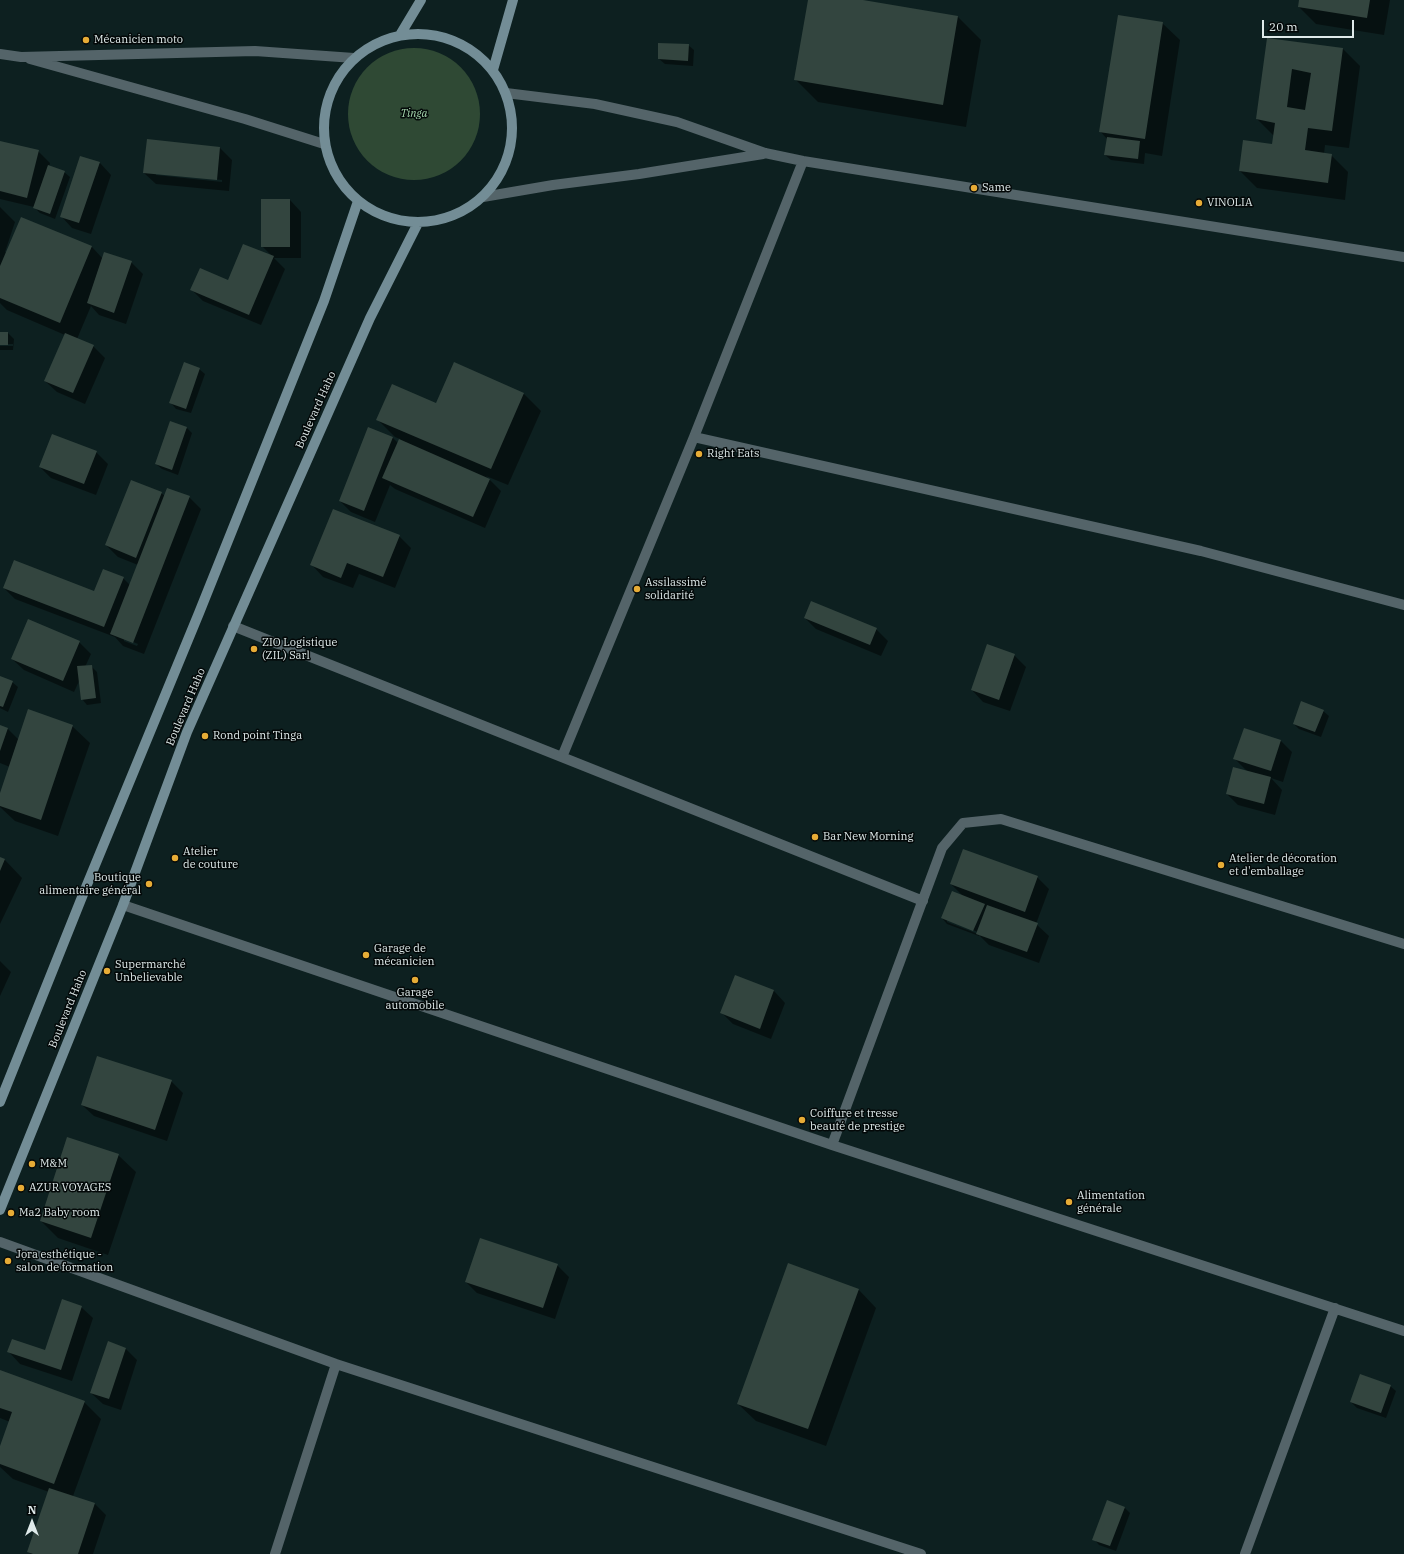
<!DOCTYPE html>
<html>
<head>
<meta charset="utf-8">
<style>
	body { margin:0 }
	#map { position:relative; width:1404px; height:1554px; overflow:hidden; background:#0d2020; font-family:"IBM Plex Serif",serif }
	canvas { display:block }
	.north { position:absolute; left:12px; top:1502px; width:40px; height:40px; -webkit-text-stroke:3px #030808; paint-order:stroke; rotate:0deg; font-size:11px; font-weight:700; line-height:16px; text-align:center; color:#dfeaea }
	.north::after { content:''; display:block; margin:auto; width:14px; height:18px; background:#dfeaea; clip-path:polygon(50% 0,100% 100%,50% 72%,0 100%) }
	.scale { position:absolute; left:1262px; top:20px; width:92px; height:18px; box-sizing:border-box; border:2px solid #dfeaea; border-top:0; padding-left:5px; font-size:12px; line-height:14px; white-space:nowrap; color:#dfeaea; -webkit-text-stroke:3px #030808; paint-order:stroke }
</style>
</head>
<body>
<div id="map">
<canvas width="1404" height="1554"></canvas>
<div class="north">N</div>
<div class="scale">20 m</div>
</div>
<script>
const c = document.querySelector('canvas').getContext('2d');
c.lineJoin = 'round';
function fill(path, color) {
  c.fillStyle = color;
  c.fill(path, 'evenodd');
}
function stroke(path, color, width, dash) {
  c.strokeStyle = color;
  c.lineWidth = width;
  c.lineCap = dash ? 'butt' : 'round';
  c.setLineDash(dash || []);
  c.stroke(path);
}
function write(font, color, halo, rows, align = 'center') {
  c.font = font + ' "IBM Plex Serif",serif';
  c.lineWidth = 3;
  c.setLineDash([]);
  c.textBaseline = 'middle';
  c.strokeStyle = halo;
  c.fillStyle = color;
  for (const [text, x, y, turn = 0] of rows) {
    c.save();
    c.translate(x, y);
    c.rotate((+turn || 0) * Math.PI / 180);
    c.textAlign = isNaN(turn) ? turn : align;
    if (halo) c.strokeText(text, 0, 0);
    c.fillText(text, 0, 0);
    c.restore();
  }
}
const green = new Path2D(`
	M348 114a66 66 0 1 1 132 0a66 66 0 1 1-132 0Z`);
const shadow = new Path2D(`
	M809 0H857L958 17 981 40 966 127 818 102 795 79Z
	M1300 0H1390L1384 35 1316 24 1299 7Z
	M1162 23 1180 40 1162 156 1145 153 1144 164 1111 160 1105 155 1107 139 1100 131Z
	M1268 39 1343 49 1360 66 1349 148 1325 145 1324 154 1331 155 1348 172 1345 200 1257 188 1240 171 1273 145 1274 136 1257 119Z
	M688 45 694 50 693 66 665 64 659 59Z
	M148 141 220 148 232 160 229 191 156 184 144 173ZM156 173 222 180V182L156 175Z
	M0 142 38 151 50 163 49 167 64 172 70 177 55 219 40 213 34 207 0 199Z
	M81 157 100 163 111 175 91 234 72 228 61 216Z
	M290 200 301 212V258H274L285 269 261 325 203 301 192 290 229 281 273 257 262 246Z
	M0 207 15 222 5 252 7 253 22 218 92 247 103 259 131 262 143 274 126 324 99 315 91 306 77 339 93 346 105 358 85 404 57 392 45 381 65 335 7 310 0 303Z
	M0 333H8L14 339 13 350H0V346H13V344H0Z
	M199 369 205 374 191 413 176 409 171 403Z
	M524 394 541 411 508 485 486 476 501 491 485 528 395 489 390 485 375 522 351 512 340 501 369 428 393 438 398 443 400 439 395 437 378 420 436 405Z
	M187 428 192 433 178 475 162 469 156 464Z
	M96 452 108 464 96 495 51 478 40 467Z
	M161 493 165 496 189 497 201 509 144 654 123 646 115 637 15 599 4 588 95 592 123 578 130 585 138 565 118 557 106 545ZM124 638 138 644 137 646 124 641Z
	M399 536 411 548 395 588 359 574 353 588 323 577 312 565Z
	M805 618 876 629 888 641 881 656 816 629Z
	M79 642 91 654 85 667 91 666 97 672 101 703 87 705 82 699 80 679 74 692 24 670 12 659Z
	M1014 655 1026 667 1010 711 983 702 972 690Z
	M0 677 12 682 18 687 8 712 0 708Z
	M1323 711 1329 716 1321 737 1299 729 1294 724Z
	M0 726 8 729 19 740 72 726 90 743 58 836 15 821 0 807V796L10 767 0 763Z
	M1244 729 1281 741 1292 752 1283 782 1271 778 1282 790 1275 815 1238 805 1227 794 1248 772 1235 759Z
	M0 858 5 860 22 878 0 924Z
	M1037 877 1049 889 1036 924 1049 936 1039 963 989 945 979 935V936L947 924 942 918 963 896 951 884ZM947 920 978 932V934L947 922Z
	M0 961 11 972 0 996Z
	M736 976 774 991 785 1003 771 1039 733 1024 722 1013Z
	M171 1081 183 1093 167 1141 94 1116 82 1105Z
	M118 1155 136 1172 108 1255 58 1238 41 1221Z
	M557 1265 569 1277 555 1319 477 1293 466 1282Z
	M789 1265 859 1290 876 1308 826 1446 756 1421 738 1404Z
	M81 1307 93 1318 72 1381 20 1364 9 1352H46Z
	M108 1342 126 1349 137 1360 121 1410 103 1404 91 1393Z
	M0 1371 84 1402 101 1419 73 1496 95 1504 106 1515 93 1554H31L28 1552 49 1492 13 1479 0 1467V1448L10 1422 0 1418Z
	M1390 1386 1396 1391 1386 1418 1357 1408 1351 1402Z
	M1125 1508 1130 1513 1116 1551 1099 1545 1094 1539Z`);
const building = new Path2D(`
	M808 0H863L958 16 943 105 794 80Z
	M1299 0H1370L1367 18 1298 7Z
	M1118 15 1163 22 1145 139 1099 132Z
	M1267 38 1343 48 1332 131 1308 128 1305 150 1332 154 1328 183 1239 171 1243 140 1272 144 1275 123 1256 119ZM1292 69 1311 73 1305 110 1287 107Z
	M658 43 689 44 688 61 658 59Z
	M1107 137 1140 141 1138 159 1104 155Z
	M147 139 220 147 217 180 143 173Z
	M0 141 39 150 27 198 0 191Z
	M80 156 100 162 79 223 60 217Z
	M48 165 65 171 50 214 33 208Z
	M261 199H290V247H261Z
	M21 217 92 246 60 323 0 298V266Z
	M243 244 274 256 249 315 190 290 200 268 228 280Z
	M104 252 132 261 114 313 87 303Z
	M0 332H8V345H0Z
	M65 333 94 345 73 393 44 381Z
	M184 362 200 368 186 409 169 403Z
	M454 362 524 393 491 469 376 420 392 384 436 403Z
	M170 421 187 427 172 470 155 464Z
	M368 427 393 437 364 511 339 501Z
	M52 434 97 451 84 484 39 467Z
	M399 439 490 479 473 517 382 478Z
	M131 480 162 492 136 558 105 545Z
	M167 488 190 496 133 643 110 634Z
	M333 509 400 535 383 577 347 563 341 578 310 565Z
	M14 560 94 591 103 569 124 577 104 627 3 588Z
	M811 601 877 628 870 645 804 618Z
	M28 619 80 641 63 681 11 659Z
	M987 644 1015 654 999 700 971 690Z
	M92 665 96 698 81 700 77 666Z
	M0 676 13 681 3 707 0 706Z
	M1301 701 1324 710 1315 732 1293 724Z
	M28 709 73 725 41 820 0 806V793Z
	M0 725 8 728 0 751Z
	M1244 728 1281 740 1271 771 1233 759Z
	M1233 767 1271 777 1264 804 1226 794Z
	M963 849 1038 876 1025 912 950 884Z
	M0 857 5 859 0 871Z
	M952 891 985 904 973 931 941 918Z
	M987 905 1038 923 1027 952 976 934Z
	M735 975 774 990 760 1029 720 1013Z
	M97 1056 172 1080 155 1130 81 1105Z
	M67 1137 119 1154 91 1238 40 1221Z
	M480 1238 558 1264 543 1308 465 1282Z
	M788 1263 859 1289 808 1429 737 1404Z
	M62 1299 82 1306 61 1370 7 1352 12 1339 45 1350Z
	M108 1341 126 1348 109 1399 90 1393Z
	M0 1370 85 1401 54 1484 0 1464V1446L12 1412 0 1408Z
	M1360 1374 1391 1385 1381 1413 1350 1402Z
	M49 1488 95 1503 78 1554H33L27 1552Z
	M1107 1500 1125 1507 1110 1546 1092 1540Z`);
const street = new Path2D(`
	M0 54 21 57 255 51 354 58
	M30 59 245 119 324 144
	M506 93 595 104 677 122 765 153 803 161 1404 257
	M483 197 553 185 639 174 763 154
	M694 437 1201 551 1404 605
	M233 626 923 901
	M562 757 694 437 803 161
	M123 905 832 1145 1404 1331
	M832 1145 942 848 963 823 1001 819 1404 944
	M0 1242 336 1364 921 1554
	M275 1554 336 1364
	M1245 1554 1335 1308`);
const secondary = new Path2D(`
	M324 128a94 94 0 1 1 188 0a94 94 0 1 1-188 0Z
	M400 35 421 0
	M493 70 513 0
	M0 1102 84 892 199 613 324 301 358 201
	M0 1210 123 905 187 732 370 318 418 223`);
const markers = [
	[86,40,4,"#e7ac36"],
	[974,188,4,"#e7ac36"],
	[1199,203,4,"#e7ac36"],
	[699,454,4,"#e7ac36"],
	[637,589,4,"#e7ac36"],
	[254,649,4,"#e7ac36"],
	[205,736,4,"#e7ac36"],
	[815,837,4,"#e7ac36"],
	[175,858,4,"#e7ac36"],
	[1221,865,4,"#e7ac36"],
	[149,884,4,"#e7ac36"],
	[366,955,4,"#e7ac36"],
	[107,971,4,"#e7ac36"],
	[415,980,4,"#e7ac36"],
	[802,1120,4,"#e7ac36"],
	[32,1164,4,"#e7ac36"],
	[21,1188,4,"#e7ac36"],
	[1069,1202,4,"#e7ac36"],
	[11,1213,4,"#e7ac36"],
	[8,1261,4,"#e7ac36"]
];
const poiNames = [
	["Mécanicien moto",94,40],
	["Same",982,188],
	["VINOLIA",1207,203],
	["Right Eats",707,454],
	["Assilassimé",645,583],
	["solidarité",645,596],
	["ZIO Logistique",262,643],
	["(ZIL) Sarl",262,656],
	["Rond point Tinga",213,736],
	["Bar New Morning",823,837],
	["Atelier",183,852],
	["de couture",183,865],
	["Atelier de décoration",1229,859],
	["et d'emballage",1229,872],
	["Boutique",141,878,"right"],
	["alimentaire général",141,891,"right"],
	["Garage de",374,949],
	["mécanicien",374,962],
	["Supermarché",115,965],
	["Unbelievable",115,978],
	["Garage",415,993,"center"],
	["automobile",415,1006,"center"],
	["Coiffure et tresse",810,1114],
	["beauté de prestige",810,1127],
	["M&M",40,1164],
	["AZUR VOYAGES",29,1188],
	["Alimentation",1077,1196],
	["générale",1077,1209],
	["Ma2 Baby room",19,1213],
	["Jọra esthétique -",16,1255],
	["salon de formation",16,1268]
];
const parkNames = [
	["Tinga",414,114]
];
const streetNames = [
	["Boulevard Haho",316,410,-66],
	["Boulevard Haho",186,707,-67],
	["Boulevard Haho",68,1009,-68]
];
fill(green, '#2f4934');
fill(shadow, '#0007');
fill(building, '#33453f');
stroke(street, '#546469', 10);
stroke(secondary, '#738d96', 10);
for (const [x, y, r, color] of markers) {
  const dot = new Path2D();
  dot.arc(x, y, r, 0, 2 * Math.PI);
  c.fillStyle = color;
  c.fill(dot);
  stroke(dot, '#030808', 1.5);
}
write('11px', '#dfeaea', '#030808', poiNames, 'left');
write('italic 11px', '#a4d6ad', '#030808', parkNames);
write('11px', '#dfeaea', '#030808', streetNames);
</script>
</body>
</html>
